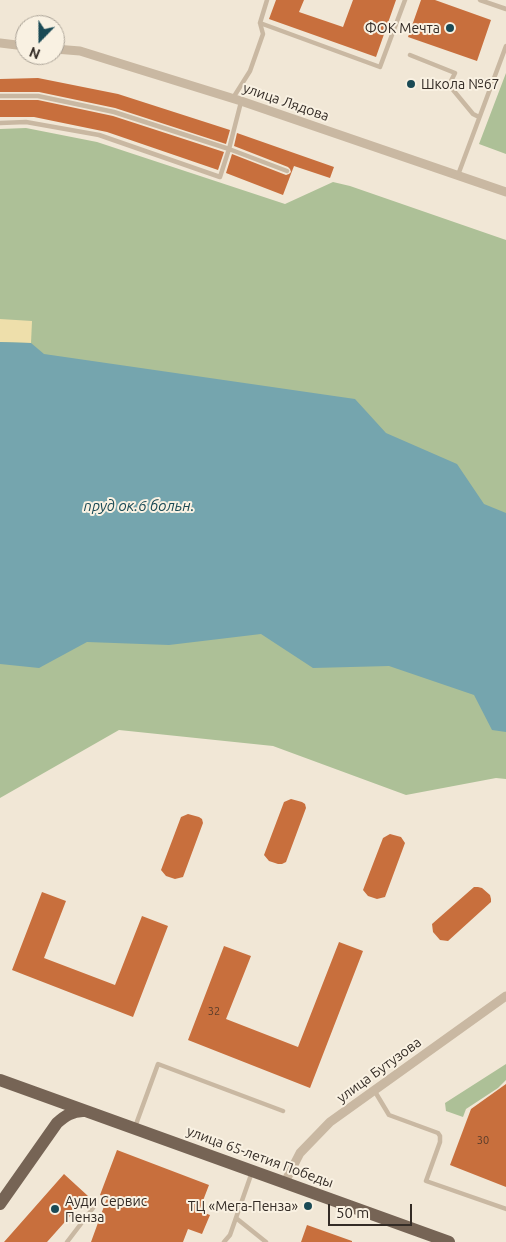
<!DOCTYPE html>
<html>
<head>
<meta charset="utf-8">
<style>
	body { margin:0 }
	#map { position:relative; width:506px; height:1242px; overflow:hidden; background:#f1e7d6; font-family:Ubuntu,sans-serif }
	canvas { display:block }
	.north { position:absolute; left:15px; top:15px; width:50px; height:50px; box-sizing:border-box; background:#f9f1e2; border:1px solid #aaa296; border-radius:50%; rotate:202deg; font-size:14px; font-weight:700; line-height:20px; text-align:center; color:#332b25 }
	.north::after { content:''; display:block; margin:auto; width:18px; height:22px; background:#1a4a55; clip-path:polygon(50% 0,100% 100%,50% 72%,0 100%) }
	.scale { position:absolute; left:328px; top:1204px; width:84px; height:22px; box-sizing:border-box; border:2px solid #332b25; border-top:0; padding-left:6px; font-size:15px; line-height:18px; white-space:nowrap; color:#332b25; -webkit-text-stroke:4px #f9f1e2; paint-order:stroke }
</style>
</head>
<body>
<div id="map">
<canvas width="506" height="1242"></canvas>
<div class="north">N</div>
<div class="scale">50 m</div>
</div>
<script>
const c = document.querySelector('canvas').getContext('2d');
c.lineJoin = 'round';
function fill(path, color) {
  c.fillStyle = color;
  c.fill(path, 'evenodd');
}
function stroke(path, color, width, dash) {
  c.strokeStyle = color;
  c.lineWidth = width;
  c.lineCap = dash ? 'butt' : 'round';
  c.setLineDash(dash || []);
  c.stroke(path);
}
function write(font, color, halo, rows, align = 'center') {
  c.font = font + ' Ubuntu,sans-serif';
  c.lineWidth = 4;
  c.setLineDash([]);
  c.textBaseline = 'middle';
  c.strokeStyle = halo;
  c.fillStyle = color;
  for (const [text, x, y, turn = 0] of rows) {
    c.save();
    c.translate(x, y);
    c.rotate((+turn || 0) * Math.PI / 180);
    c.textAlign = isNaN(turn) ? turn : align;
    if (halo) c.strokeText(text, 0, 0);
    c.fillText(text, 0, 0);
    c.restore();
  }
}
const green = new Path2D(`
	M506 73V154L479 144Z
	M26 128 97 142 285 204 333 182 350 186 506 240V779L496 778 406 795 273 746 119 730 0 798V129Z
	M506 1064V1080L498 1088 466 1109 463 1117 446 1111 445 1103Z`);
const sand = new Path2D(`
	M0 319 32 321 31 343 0 342Z`);
const water = new Path2D(`
	M0 342 31 343 44 354 355 399 386 433 457 464 484 504 506 513V732L492 730 474 695 389 666 313 668 261 634 169 645 87 642 39 668 0 664Z`);
const building = new Path2D(`
	M276 0H304L299 12 343 27 353 0H396L376 57 269 19Z
	M421 0H435L491 20 477 61 408 37Z
	M38 78 118 94 230 130 226 144 115 108 39 92H0V79Z
	M0 100H38L113 116 224 152 218 170 107 132 34 117H0Z
	M237 133 334 167 330 178 294 166 283 195 226 173 232 154 286 175 289 174 291 172 290 169 288 167 234 146Z
	M291 799 302 802 305 804 306 808 286 862 282 864H278L269 861 264 855 284 802Z
	M188 814 199 817 202 819 203 823 183 877 175 879 166 876 161 870 181 817Z
	M390 834 401 837 405 843 385 897 377 899 368 896 363 890 383 838Z
	M474 887H478L482 888 490 895 491 899V902L448 941 440 940 433 932 432 924Z
	M42 892 66 901 44 958 115 985 142 916 168 926 133 1017 12 970Z
	M339 942 363 951 310 1088 188 1040 224 946 251 956 226 1019 298 1047Z
	M506 1084V1187L450 1165 471 1109Z
	M117 1150 209 1185 199 1211 210 1215 202 1234 188 1229 183 1242H91L107 1198 100 1195Z
	M64 1174 88 1196 47 1242H4Z
	M307 1225 352 1241V1242H301Z`);
const lane = new Path2D(`
	M267 0 260 23 380 67 405 0
	M480 0 506 9
	M410 55 455 73 449 85 473 114 479 117
	M0 96H38L114 112 229 149 287 171
	M233 98 250 71 263 34 260 23
	M0 123 26 122 99 135 220 177 229 149 241 102
	M458 175 506 46
	M374 1090 389 1115 438 1133 440 1136V1142L426 1181 506 1209
	M135 1127 158 1064 283 1111
	M236 1218 266 1242
	M67 1242 93 1208
	M224 1242 230 1235 252 1172`);
const street = new Path2D(`
	M0 43 25 46
	M55 49 80 51 241 101 506 192
	M285 1182 300 1153 330 1122 506 996`);
const primary = new Path2D(`
	M0 1080 449 1242
	M0 1204 57 1123C65 1116 72 1111 83 1111`);
const markers = [
	[450,28,5,"#1a4a55"],
	[411,84,5,"#1a4a55"],
	[308,1206,5,"#1a4a55"],
	[55,1209,5,"#1a4a55"]
];
const numberNames = [
	["32",214,1011],
	["30",483,1140]
];
const poiNames = [
	["ФОК Мечта",440,28],
	["Школа №67",421,84,"left"],
	["Ауди Сервис",65,1201,"left"],
	["Пенза",65,1217,"left"],
	["ТЦ «Мега-Пенза»",298,1206]
];
const streetNames = [
	["улица Лядова",286,102,19],
	["улица Бутузова",379,1070,-36],
	["улица 65-летия Победы",260,1157,20]
];
const waterNames = [
	["пруд ок.6 больн.",139,506]
];
fill(green, '#adc097');
fill(sand, '#eedfab');
fill(water, '#75a5ae');
fill(building, '#c86f3d');
stroke(lane, '#c9b8a2', 4.5);
stroke(street, '#c9b8a2', 9);
stroke(primary, '#766455', 12);
for (const [x, y, r, color] of markers) {
  const dot = new Path2D();
  dot.arc(x, y, r, 0, 2 * Math.PI);
  c.fillStyle = color;
  c.fill(dot);
  stroke(dot, '#f9f1e2', 2);
}
write('11px', '#583c2b', null, numberNames);
write('14px', '#332b25', '#f9f1e2', poiNames, 'right');
write('14px', '#332b25', '#f9f1e2', streetNames);
write('italic 15px', '#1a4a55', '#f9f1e2', waterNames);
</script>
</body>
</html>
